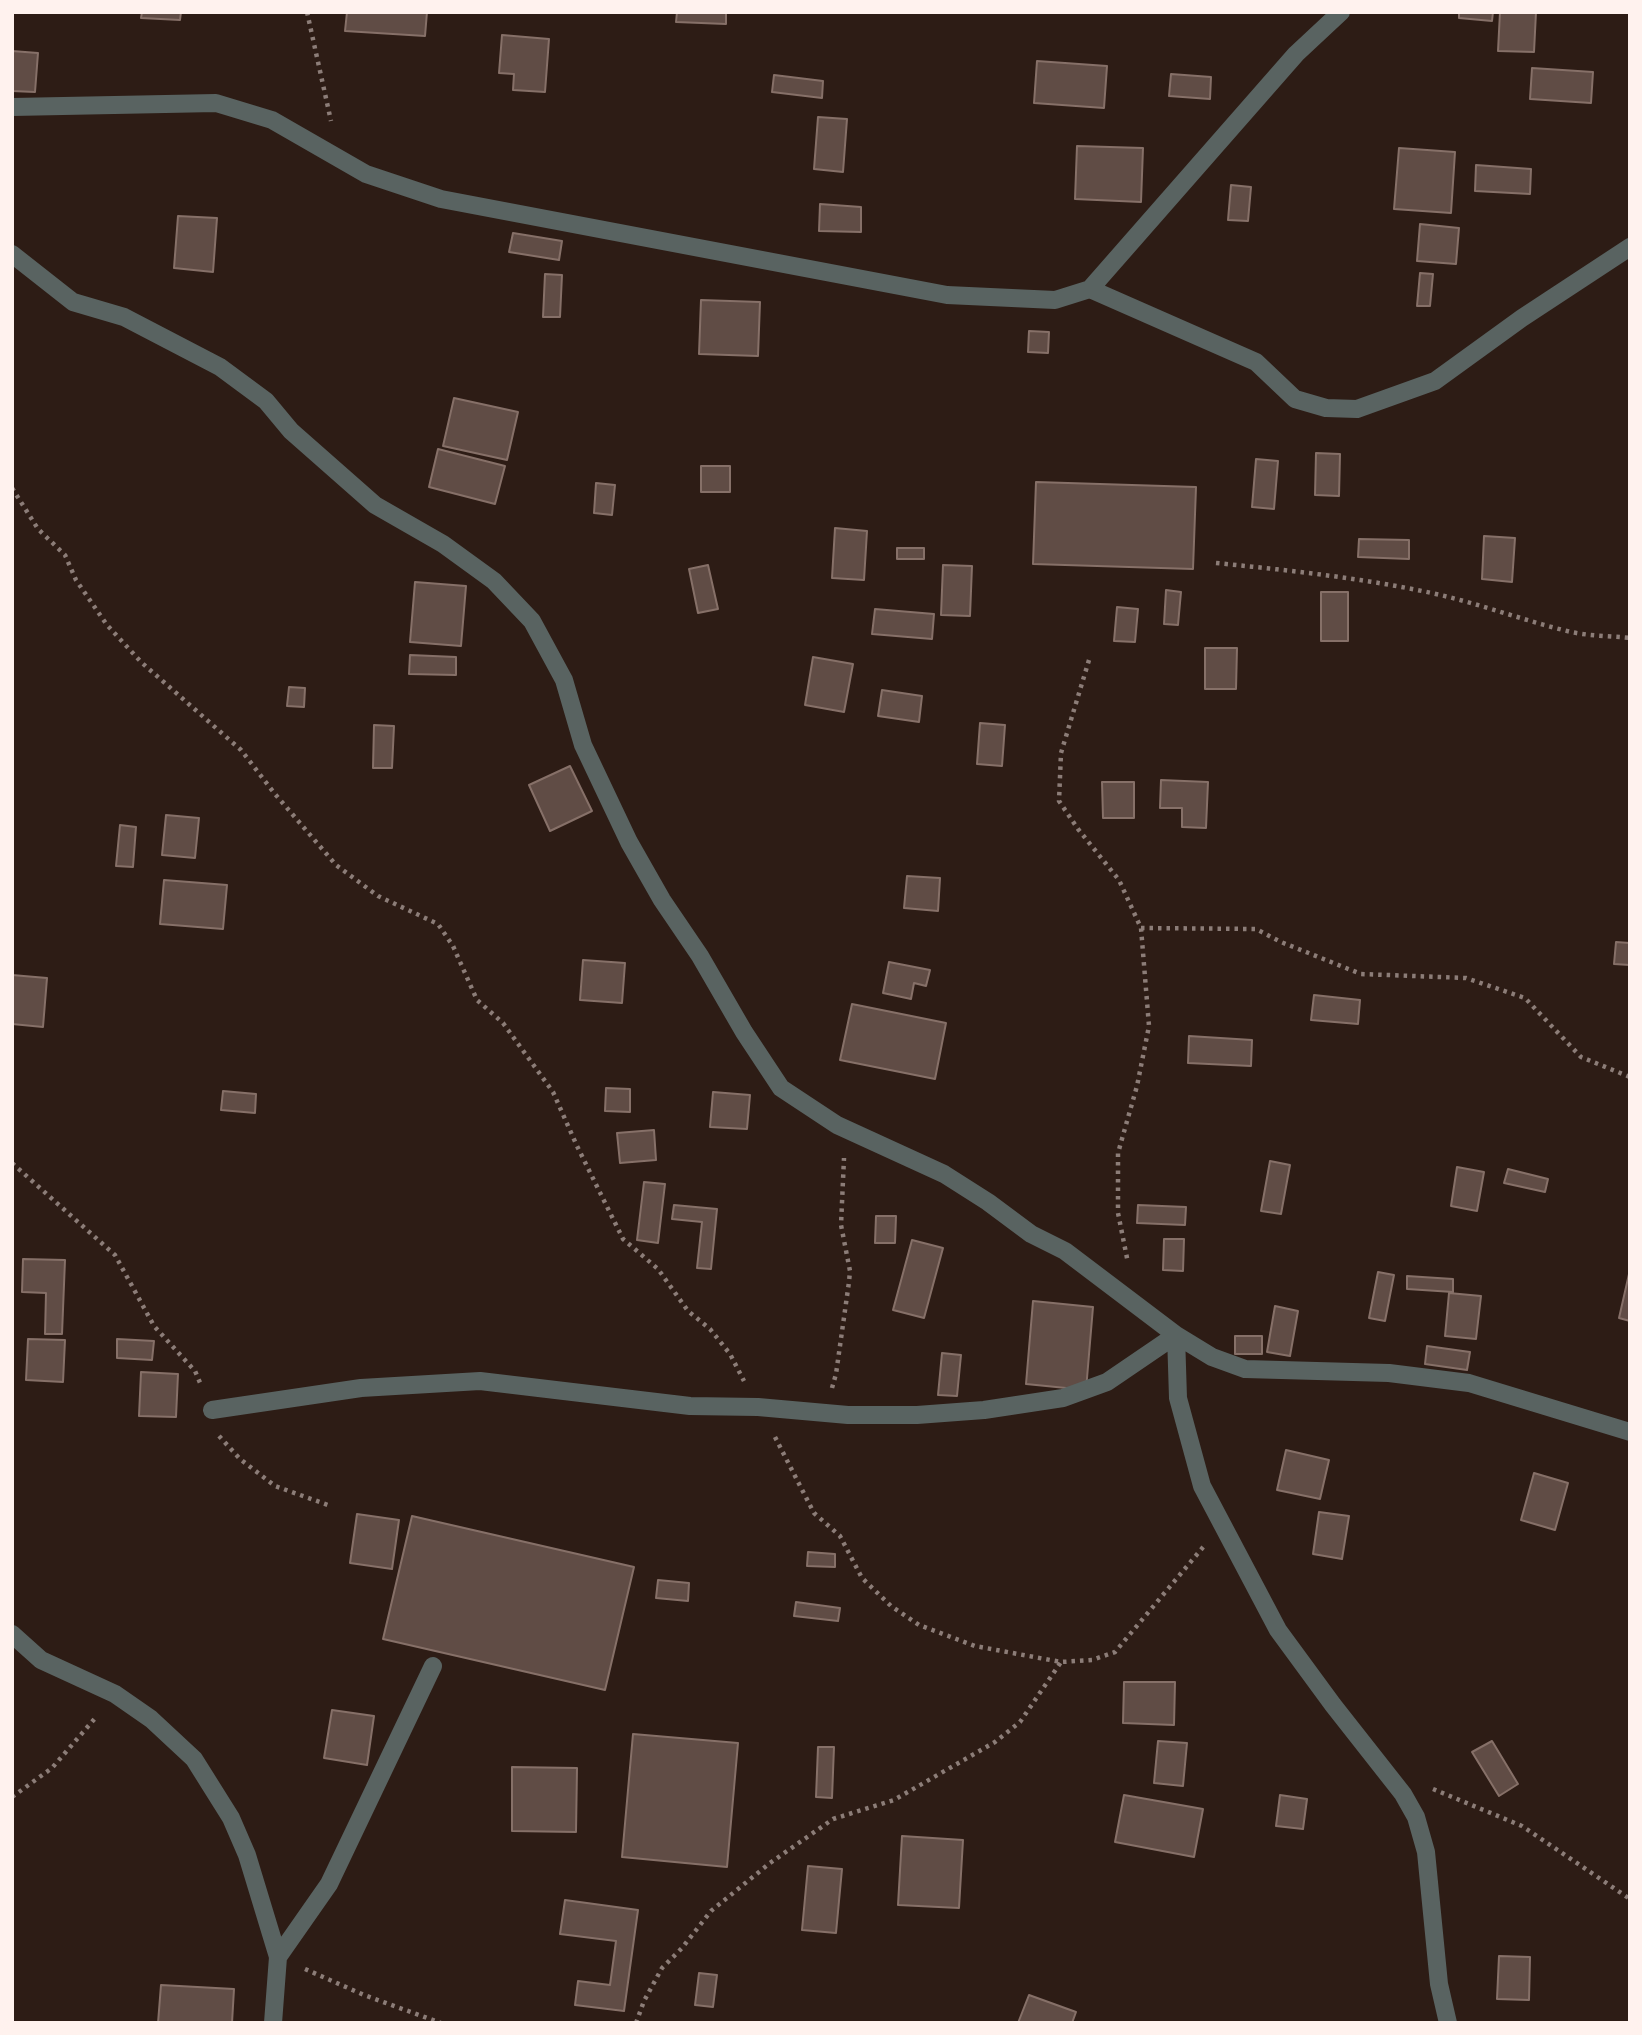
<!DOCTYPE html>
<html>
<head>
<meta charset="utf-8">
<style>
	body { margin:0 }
	#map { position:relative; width:1642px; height:2035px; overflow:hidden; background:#2d1c15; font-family:Helvetica,sans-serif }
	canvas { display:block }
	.frame { position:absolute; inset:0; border:14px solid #fff2ee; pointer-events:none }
</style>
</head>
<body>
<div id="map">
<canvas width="1642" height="2035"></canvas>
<div class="frame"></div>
</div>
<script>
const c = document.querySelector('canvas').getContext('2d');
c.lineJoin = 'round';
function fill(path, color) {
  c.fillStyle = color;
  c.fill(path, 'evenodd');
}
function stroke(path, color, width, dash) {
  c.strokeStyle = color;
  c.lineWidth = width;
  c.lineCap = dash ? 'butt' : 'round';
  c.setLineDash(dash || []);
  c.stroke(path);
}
const building = new Path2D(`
	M142 12H181L180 20 141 18Z
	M347 12H427L425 36 345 31Z
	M677 12H726V24L676 22Z
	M1459 12H1493L1492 21 1459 18Z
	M1500 12H1536L1534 52 1498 51Z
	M502 35 549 39 545 92 513 90 514 74 499 73Z
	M12 51 38 53 35 92 12 91Z
	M1037 61 1107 66 1104 108 1034 103Z
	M1532 68 1593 72 1591 103 1530 99Z
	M1171 74 1211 77 1210 99 1169 96Z
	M774 75 823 81 822 98 772 92Z
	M818 117 847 119 843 172 814 169Z
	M1077 146 1143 148 1141 202 1075 199Z
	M1399 148 1455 152 1451 213 1394 209Z
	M1476 165 1531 169 1530 194 1475 191Z
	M1231 185 1251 187 1248 221 1228 220Z
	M820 204 861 207V232L819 231Z
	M178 216 217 218 213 272 174 268Z
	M1420 224 1459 228 1456 264 1417 261Z
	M513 233 562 241 559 260 509 252Z
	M1420 273 1433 274 1430 306H1417Z
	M545 274 562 275 560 317H543Z
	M701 300 760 302 758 356 699 354Z
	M1029 331 1049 332 1048 353 1028 352Z
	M454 398 518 412 507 460 443 446Z
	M438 449 505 466 495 504 429 487Z
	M1316 453 1340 454 1339 496 1315 495Z
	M1256 459 1278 461 1274 509 1252 507Z
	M701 466H730V492H701Z
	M1036 482 1196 487 1193 569 1033 564Z
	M596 483 615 485 612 515 594 513Z
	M835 528 867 531 864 580 832 578Z
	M1484 536 1515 538 1512 582 1482 579Z
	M1359 539 1409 540V559L1358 557Z
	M897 548H924V559H897Z
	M708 565 718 609 698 613 689 569Z
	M943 565 972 566 970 616 941 615Z
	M415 582 466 586 461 646 410 642Z
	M1166 590 1181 592 1178 625 1164 624Z
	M1321 592H1348V641H1321Z
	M1117 607 1138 609 1135 642 1114 641Z
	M875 609 934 614 932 639 872 634Z
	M1205 648H1237L1236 689H1205Z
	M410 655 456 657V675L409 674Z
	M813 657 853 664 844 712 805 705Z
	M289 687 305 688 304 707 287 706Z
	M882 690 922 696 919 722 878 716Z
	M980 723 1005 725 1002 766 977 764Z
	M374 725 394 726 392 768H373Z
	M570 766 592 811 550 831 529 785Z
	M1161 780 1208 782 1206 828 1182 827V808H1160Z
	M1102 782H1134V818H1103Z
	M166 815 199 818 195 858 162 855Z
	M120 825 136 827 133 867 116 866Z
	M907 876 940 878 938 911 904 908Z
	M164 880 227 885 223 929 160 924Z
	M1616 942 1630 943V965L1614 964Z
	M583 960 625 963 622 1003 580 1000Z
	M889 962 930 970 926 986 914 983 911 999 883 993Z
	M12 975 47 978 43 1027 12 1024Z
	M1314 995 1360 1000 1358 1024 1311 1020Z
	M852 1004 946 1023 935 1079 840 1060Z
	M1189 1036 1252 1040 1251 1066 1188 1063Z
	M606 1088 630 1089V1112L605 1111Z
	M223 1091 256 1094 255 1113 221 1110Z
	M713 1092 750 1095 747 1129 710 1127Z
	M654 1130 656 1160 620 1163 617 1133Z
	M1270 1161 1290 1165 1281 1214 1261 1211Z
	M1457 1167 1484 1172 1477 1211 1451 1206Z
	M1508 1169 1548 1179 1545 1192 1504 1183Z
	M644 1182 665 1184 658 1243 637 1240Z
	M674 1205 717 1209 711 1269 697 1268 702 1222 672 1219Z
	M1138 1205 1186 1207 1185 1225 1137 1223Z
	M876 1216H896L895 1243H875Z
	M1164 1239H1184L1183 1271 1163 1270Z
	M912 1240 943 1248 924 1318 893 1310Z
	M23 1259 65 1260 62 1334H45L46 1293 22 1292Z
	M1378 1272 1394 1275 1385 1321 1369 1318Z
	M1629 1274 1630 1275V1321L1619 1318Z
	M1407 1276 1453 1279V1292L1407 1289Z
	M1449 1293 1481 1296 1476 1339 1445 1336Z
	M1033 1301 1093 1307 1086 1390 1026 1384Z
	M1275 1306 1298 1311 1290 1356 1267 1352Z
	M1235 1336H1262V1354H1235Z
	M28 1339 65 1340 63 1382 26 1380Z
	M117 1339 154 1341 152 1360 117 1358Z
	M1427 1346 1470 1352 1467 1370 1425 1364Z
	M942 1353 961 1355 957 1396 938 1395Z
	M141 1372 178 1374 176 1417 139 1416Z
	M1286 1450 1329 1460 1320 1499 1277 1490Z
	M1534 1473 1568 1483 1555 1530 1521 1520Z
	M1319 1512 1349 1516 1342 1559 1313 1554Z
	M357 1514 399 1520 392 1569 350 1563Z
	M412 1516 634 1567 605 1690 383 1639Z
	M808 1552 835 1554V1567L807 1566Z
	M658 1580 689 1583 688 1601 656 1598Z
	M796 1602 840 1608 838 1621 794 1616Z
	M1124 1682H1175L1174 1725 1123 1723Z
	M332 1710 374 1716 367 1765 324 1758Z
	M633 1734 738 1743 727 1867 622 1857Z
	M1158 1741 1187 1743 1183 1786 1154 1783Z
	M1492 1741 1518 1784 1499 1796 1472 1752Z
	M818 1747H834L832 1798 816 1797Z
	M512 1767 577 1768 576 1832 512 1831Z
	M1124 1795 1203 1809 1194 1857 1115 1842Z
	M1280 1795 1307 1799 1303 1829 1276 1826Z
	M902 1836 963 1840 959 1908 898 1905Z
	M808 1866 842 1869 836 1933 802 1930Z
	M565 1900 638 1910 624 2011 575 2005 578 1981 610 1985 616 1941 560 1934Z
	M1499 1956 1530 1957 1529 2000 1497 1999Z
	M699 1973 717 1975 713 2007 695 2005Z
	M161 1985 234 1989 232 2023H158Z
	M1029 1995 1076 2012 1072 2023H1018Z`);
const path = new Path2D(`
	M307 12 331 121
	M12 488 38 529 65 555 76 580 107 625 141 662 241 750 275 794 336 865 378 896 438 924 453 946 477 1000 503 1023 553 1092 577 1146 623 1239 658 1269 688 1311 710 1329 730 1354 744 1381
	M1216 563C1285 570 1354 577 1422 591 1473 601 1521 620 1571 632 1590 636 1611 636 1630 638
	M1089 660 1061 753 1059 801 1078 829 1119 880 1141 928 1149 1026 1137 1086 1118 1153V1213L1128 1263
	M1141 928 1256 929 1281 942 1361 974 1466 978 1525 998 1581 1057 1630 1077
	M12 1163 115 1255 154 1326 195 1371 201 1385
	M832 1388 836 1374 849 1282 850 1271 841 1225 844 1158
	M219 1436 240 1459 275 1486 328 1505
	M775 1437 814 1513 840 1536 862 1578 891 1606 919 1625 975 1646 1061 1662 1092 1660 1115 1652 1204 1546
	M1433 1789 1522 1826 1630 1899
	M12 1797 52 1768 97 1716
	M305 1969 364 1995 441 2023
	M636 2023 644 2001 662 1968 682 1948 711 1911 770 1863 833 1819 894 1800 995 1742 1020 1722 1061 1662`);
const minor = new Path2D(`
	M12 107 216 103 272 120 366 174 441 199 947 295 1055 300 1090 289 1296 54 1341 12
	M12 254 73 302 124 317 220 367 266 401 291 431 375 505 443 544 494 581 532 621 564 680 583 745 629 842 662 900 700 956 744 1032 781 1088 837 1125 944 1174 988 1202 1031 1234 1065 1251 1176 1335 1212 1357 1245 1369 1389 1373 1469 1383 1630 1432
	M1090 289 1256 362 1295 399 1326 408 1357 409 1435 381 1522 318 1630 247
	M1176 1335 1178 1398 1202 1486 1278 1630 1333 1705 1403 1794 1416 1817 1426 1852 1439 1984 1448 2023
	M212 1410 361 1388 480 1381 690 1406 758 1407 848 1415H917L984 1410 1063 1398 1107 1382 1176 1335
	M12 1634 41 1660 115 1694 151 1719 194 1759 231 1818 247 1855 278 1957 273 2023
	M278 1957 329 1884 433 1666`);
fill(building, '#604c45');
stroke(building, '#867068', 2);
stroke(path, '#8c7d78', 4.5, [3.5, 5]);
stroke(minor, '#596361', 18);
</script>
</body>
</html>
